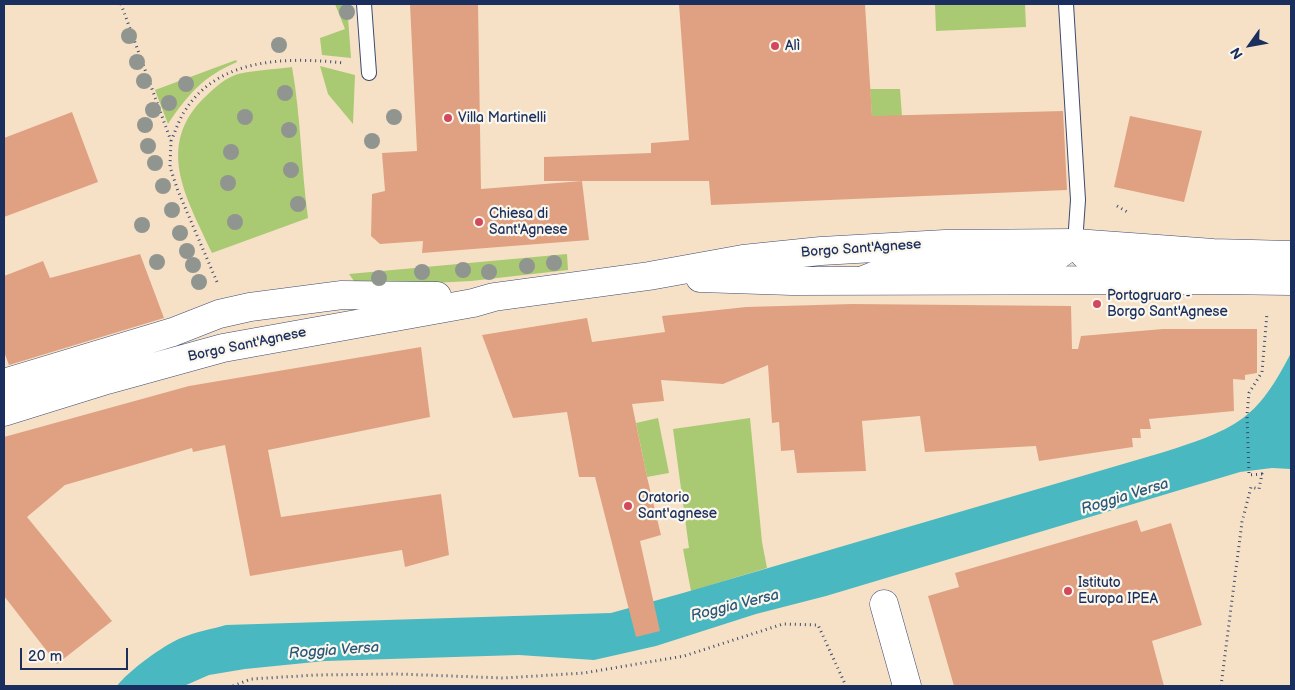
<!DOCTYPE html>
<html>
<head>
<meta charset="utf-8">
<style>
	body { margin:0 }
	#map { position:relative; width:1295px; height:690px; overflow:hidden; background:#f6e1c7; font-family:"Balsamiq Sans",sans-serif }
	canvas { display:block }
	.frame { position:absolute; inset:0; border:5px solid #1b2f5e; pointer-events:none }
	.north { position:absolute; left:1225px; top:20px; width:50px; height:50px; -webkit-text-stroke:4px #fbf7ec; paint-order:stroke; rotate:238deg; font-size:14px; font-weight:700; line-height:20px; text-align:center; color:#1b2f5e }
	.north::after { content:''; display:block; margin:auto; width:18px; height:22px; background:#1b2f5e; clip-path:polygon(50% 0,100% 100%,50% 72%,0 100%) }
	.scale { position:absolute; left:20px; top:648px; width:108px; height:22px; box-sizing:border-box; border:2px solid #1b2f5e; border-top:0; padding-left:6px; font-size:15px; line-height:18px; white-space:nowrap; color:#1b2f5e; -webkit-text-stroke:4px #fbf7ec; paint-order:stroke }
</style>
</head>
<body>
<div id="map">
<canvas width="1295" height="690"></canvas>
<div class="frame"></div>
<div class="north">N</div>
<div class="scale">20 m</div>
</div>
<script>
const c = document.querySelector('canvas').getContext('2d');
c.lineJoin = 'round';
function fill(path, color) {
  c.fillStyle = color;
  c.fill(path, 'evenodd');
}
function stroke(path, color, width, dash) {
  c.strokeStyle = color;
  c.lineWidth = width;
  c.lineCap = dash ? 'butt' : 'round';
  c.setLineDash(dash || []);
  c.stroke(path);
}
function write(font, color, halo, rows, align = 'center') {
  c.font = font + ' "Balsamiq Sans",sans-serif';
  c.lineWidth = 4.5;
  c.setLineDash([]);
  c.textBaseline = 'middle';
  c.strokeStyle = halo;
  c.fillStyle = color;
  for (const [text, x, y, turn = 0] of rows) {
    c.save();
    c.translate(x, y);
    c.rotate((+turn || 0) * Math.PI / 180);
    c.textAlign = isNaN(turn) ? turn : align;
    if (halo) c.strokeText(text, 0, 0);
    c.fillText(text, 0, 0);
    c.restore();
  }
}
const green = new Path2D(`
	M335 4H347L351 58 322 55 320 38 345 29Z
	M935 4H1025L1026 27 936 31Z
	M236 60 237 62C204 76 188 94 168 124L155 90Z
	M320 66 355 75 353 124 328 94Z
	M292 67C301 117 301 168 308 218L212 253C189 202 155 150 201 101 211 91 222 80 235 75 246 71 278 69 292 67Z
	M870 89H900L902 116H872Z
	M567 254 568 270 471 281 433 283H361L354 281 349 274Z
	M658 418 669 473 647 477 636 423Z
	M750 418 762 542 767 568 691 591 683 549 689 548 673 429Z`);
const water = new Path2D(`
	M1291 353V469L1272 468 1240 472 826 596 756 614 656 646 594 660 519 655 325 661 245 669 209 675 184 686H117C128 671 164 645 181 638 195 632 212 629 226 625L611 613 683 593 1164 452C1191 443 1220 435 1243 418 1264 403 1279 376 1291 353Z`);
const building = new Path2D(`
	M410 4H478L481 189 582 181 589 240 422 253 423 241 380 244 371 236 372 194 385 191 382 153 417 151Z
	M679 4H865L872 116 1063 111 1067 190 711 205 709 181H544V157L651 153V143L689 140Z
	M72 112 98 182 4 217V138Z
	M1130 116 1202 131 1184 202 1114 187Z
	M140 254 164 318 9 365 4 352V276L43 261 50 278Z
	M852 304 1071 306 1072 349H1078L1081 336 1163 329H1257V373L1245 375V380L1233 379 1234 411 1149 419 1151 429H1140L1141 438H1132L1133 447 1039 461 1036 446 925 452 920 416 862 421 866 471 797 473 794 450 781 451 779 422 772 423 768 365 723 384 661 380 664 401 632 404 647 477 661 535 640 541 660 631 636 637 595 477H579L567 412 513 418 482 335 587 318 592 342 665 332 662 316 746 307Z
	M421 347 430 417 268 450 281 517 441 494 449 555 405 567 402 550 250 576 225 445 193 452 192 448 65 485 27 517 112 621 57 664 4 596V437L189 386Z
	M1137 520 1141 532 1171 523 1202 625 1152 641 1164 686H954L928 596 959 587 955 573Z`);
const path = new Path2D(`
	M121 4 171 141 170 167 178 191 217 282
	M171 141C176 130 179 119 186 109 220 57 289 57 344 63
	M1117 206 1129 213
	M233 686 251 679 316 675 398 674 504 678 584 673 684 656 783 624 818 625 846 686
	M1221 686 1242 522 1251 487 1259 489 1262 474 1249 475 1247 415 1249 393 1262 372 1267 313`);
const lane = new Path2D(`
	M364 4 369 73
	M1066 4 1078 200 1075 243`);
const street = new Path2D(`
	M866 279 886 271 926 261 1005 262 1028 265 1051 260 1075 243 1085 255 1107 263 1173 266 1209 278
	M884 604 907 686`);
const secondary = new Path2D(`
	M700 278 792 281 1213 280 1291 281
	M4 383 173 332 219 314 250 307 342 295 437 296
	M4 412 107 380 223 348 473 303 494 297 649 276 743 259 821 251 945 244 1075 243 1213 253 1291 255`);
const trees = [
	[347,12],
	[129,36],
	[279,45],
	[137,62],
	[144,81],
	[186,84],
	[285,93],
	[169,103],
	[153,110],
	[245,117],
	[394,117],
	[145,125],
	[289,130],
	[372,141],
	[148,146],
	[231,152],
	[155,163],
	[291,170],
	[228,183],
	[163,186],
	[298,204],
	[172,210],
	[235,222],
	[142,225],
	[180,233],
	[187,251],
	[157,262],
	[554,263],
	[193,265],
	[527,266],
	[463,270],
	[422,272],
	[489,272],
	[379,278],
	[199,282]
];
const markers = [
	[775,46,5,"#d1495b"],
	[448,118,5,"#d1495b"],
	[479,222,5,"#d1495b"],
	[1097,304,5,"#d1495b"],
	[628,506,5,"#d1495b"],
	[1068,591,5,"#d1495b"]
];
const poiNames = [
	["Alì",785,46],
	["Villa Martinelli",458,118],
	["Chiesa di",489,214],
	["Sant'Agnese",489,230],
	["Portogruaro -",1107,296],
	["Borgo Sant'Agnese",1107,312],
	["Oratorio",638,498],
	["Sant'agnese",638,514],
	["Istituto",1078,583],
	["Europa IPEA",1078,599]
];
const streetNames = [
	["Borgo Sant'Agnese",861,249,-4],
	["Borgo Sant'Agnese",247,345,-12]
];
const waterNames = [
	["Roggia Versa",1125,497,-17],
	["Roggia Versa",735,606,-14],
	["Roggia Versa",334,651,-4]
];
fill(green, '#a9ca72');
fill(water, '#49b8c0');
fill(building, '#e0a183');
stroke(lane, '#3c4a6e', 16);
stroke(street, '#3c4a6e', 29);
stroke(secondary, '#3c4a6e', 29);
stroke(path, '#3c4a6e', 3, [1, 4]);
stroke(lane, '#fff', 14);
stroke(street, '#fff', 28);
stroke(secondary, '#fff', 28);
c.fillStyle = '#919590';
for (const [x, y] of trees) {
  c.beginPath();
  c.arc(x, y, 8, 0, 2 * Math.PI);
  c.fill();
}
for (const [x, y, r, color] of markers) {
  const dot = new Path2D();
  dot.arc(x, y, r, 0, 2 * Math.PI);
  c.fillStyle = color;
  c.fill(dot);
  stroke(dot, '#fbf7ec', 2);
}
write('14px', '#1b2f5e', '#fbf7ec', poiNames, 'left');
write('14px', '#1b2f5e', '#fbf7ec', streetNames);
write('italic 15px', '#29587b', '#fbf7ec', waterNames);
</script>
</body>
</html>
